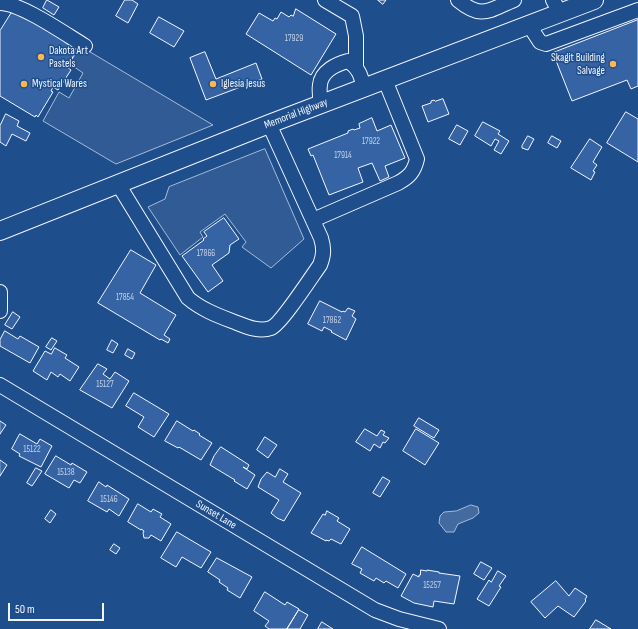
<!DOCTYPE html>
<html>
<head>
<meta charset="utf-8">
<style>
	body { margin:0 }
	#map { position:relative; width:638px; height:629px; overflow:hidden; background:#1f4e8c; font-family:"Sofia Sans Condensed",sans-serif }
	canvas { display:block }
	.scale { position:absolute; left:8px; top:603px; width:96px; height:18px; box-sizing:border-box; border:2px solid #f2f6ff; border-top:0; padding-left:5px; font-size:12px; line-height:14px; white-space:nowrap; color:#f2f6ff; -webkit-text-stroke:3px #1f4e8c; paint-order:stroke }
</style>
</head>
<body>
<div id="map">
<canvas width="638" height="629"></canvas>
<div class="scale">50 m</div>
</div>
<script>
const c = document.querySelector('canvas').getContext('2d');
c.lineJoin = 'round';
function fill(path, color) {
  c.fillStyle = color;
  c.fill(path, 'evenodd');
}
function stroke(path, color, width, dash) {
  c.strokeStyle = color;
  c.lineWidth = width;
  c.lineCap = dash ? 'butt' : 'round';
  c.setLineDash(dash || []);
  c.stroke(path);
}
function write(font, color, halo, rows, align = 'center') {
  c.font = font + ' "Sofia Sans Condensed",sans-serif';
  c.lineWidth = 3;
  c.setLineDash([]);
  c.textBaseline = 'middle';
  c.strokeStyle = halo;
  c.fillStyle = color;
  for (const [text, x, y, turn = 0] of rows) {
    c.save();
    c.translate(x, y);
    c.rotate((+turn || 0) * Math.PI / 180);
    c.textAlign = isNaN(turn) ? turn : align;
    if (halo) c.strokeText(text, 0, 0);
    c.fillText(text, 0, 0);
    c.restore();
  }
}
const built = new Path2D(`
	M80 46 213 125 116 164 43 121 59 92 69 98 83 73 70 64Z
	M265 149 304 239 271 268 242 247 246 242 225 214 200 232 203 237 180 255 148 207 165 199 169 187Z`);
const water = new Path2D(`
	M471 505 478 507 479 513 473 518 458 524 454 532H446L439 523 440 516 444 512 456 511Z`);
const building = new Path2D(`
	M47 0 59 7 54 15 43 8Z
	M125 0H132L138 4 128 23 116 16Z
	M378 0H386L383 4Z
	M14 9 78 48 67 67 71 70 58 90 53 87 51 91 53 92 38 117 36 115 35 117 0 96V31Z
	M296 9 336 34 311 75 246 34 259 13 273 21 275 18 277 19 281 12 289 17 291 15 293 16Z
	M159 17 184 31 174 47 150 33Z
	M638 20V86L631 89 627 80 572 101 553 53Z
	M205 52 216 79 256 63 262 79 206 100 190 58Z
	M443 99 449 114 428 122 422 106 431 103V101L434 100 435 101Z
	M626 112 638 119V162L607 143Z
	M6 114 19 121 17 126 30 133 26 141 12 134 6 146 0 142V126Z
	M372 118 377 131 391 125 405 158 385 166 389 177 380 181 372 163 358 168 363 182 329 195 313 155 311 156 308 149 348 133V131L353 129 354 130 360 128 359 124Z
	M483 122 500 131 498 134 509 141 501 154 494 150 499 141 495 139 491 146 475 136Z
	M457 125 468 131 460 145 449 139Z
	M528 136 534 139 528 150 522 148V146Z
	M552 136 561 141 557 148 548 143Z
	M590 139 602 147 593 162 597 165 593 171 595 172 591 180 571 168Z
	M224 218 239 239 230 245 229 253 212 265 223 281 208 292 182 256 204 240 203 239 207 236 204 232Z
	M131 250 156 265 140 293 176 315 164 335 170 339 168 343 161 339 160 340 98 303Z
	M320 301 342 312 343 311 345 312 348 308 355 311 352 316 356 319 346 340 331 332 332 331 324 327 322 331 308 324Z
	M13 312 20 317 12 329 5 325Z
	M5 331 18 339 20 336 39 347 30 363 0 346V340Z
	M52 338 57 341 51 350 46 347Z
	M112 340 118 344 113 353 107 350Z
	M55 348 67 355 65 358 79 367 70 381 60 374 58 377 51 372 47 380 33 371 45 351 51 354Z
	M128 349 135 353 132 359 125 355Z
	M98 364 107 369 103 374 110 379 115 372 129 381 112 408 80 390Z
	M134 393 169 414 154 437 138 427 144 417 126 406Z
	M419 418 439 430 434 438 414 426Z
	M0 421 6 425 0 434Z
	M177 421 193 431 194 430 200 434 199 435 212 443 201 460 179 447 178 448 165 441Z
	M365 429 377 436 381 430 385 432 383 435 389 438 385 443 383 442 380 448 374 444 370 451 356 442Z
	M416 429 439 443 425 465 403 451Z
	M20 434 37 444 40 439 52 446 41 467 19 456 20 454 12 449Z
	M265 437 277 445 268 458 257 450Z
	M221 447 246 463 249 465 247 469 243 467 255 475 247 489 234 481 235 480 210 465 214 456Z
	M56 456 71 465 72 463 87 472 80 483 74 480 69 488 45 474Z
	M0 460 7 465 0 476Z
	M36 468 42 471 32 486 27 483Z
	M280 469 288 474 283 482 301 493 284 521 277 518 271 513 279 500 258 487 261 479 267 472 275 477Z
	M383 477 390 481 380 497 373 493Z
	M99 482 106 487 107 485 129 499 119 516 109 509 107 512 88 501Z
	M138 504 151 512 153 509 162 514 160 517 171 524 161 541 151 535 149 538H144L143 533 144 531 141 529V530L128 522Z
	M51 510 56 514 50 523 45 519Z
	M327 511 339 518 337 521 350 529 341 544 331 539 329 541 326 540V541L311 533 323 514 325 515Z
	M177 532 211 552 201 568 182 557 176 567 161 558Z
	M114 544 120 548 116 554 110 550Z
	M362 547 406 574 398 588 386 581 384 583 376 578 374 581 360 573 362 569 352 564Z
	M217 558 252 577 240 598 227 590 228 588 219 582 220 580 208 572Z
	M481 562 492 568 484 580 474 574Z
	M421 570 427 571V570L439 572V573L460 576 454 604 434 601 433 607 414 603 401 596 413 574 419 577V575H420Z
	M498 571 506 576 499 586 501 587 489 606 477 599 489 580 491 582Z
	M556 581 569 596 575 588 587 596 585 600 586 601 574 617 558 606 545 618 531 602Z
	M265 592 285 605 287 602 299 609 287 629H269L265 626 269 621 254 611Z
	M299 610 308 615 300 629H287Z
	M596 620 611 629H590Z
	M322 622 333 629H318Z`);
const minor = new Path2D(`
	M325 0 352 16 356 36V66
	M458 0C482 20 489 10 514 0
	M553 0 560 13
	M0 3C21 3 65 34 85 46
	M529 25 540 42 546 44 638 10
	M321 104C320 98 319 91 320 85 321 71 337 64 348 61 359 68 361 76 364 88
	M118 184 188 298C201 309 216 315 232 321 243 325 258 333 271 328 281 324 312 276 320 265 324 255 324 248 321 238L269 124
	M313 220 398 183C409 177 414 172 417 159L385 80
	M0 292V311
	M0 385 375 610 399 619 439 629`);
const major = new Path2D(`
	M0 231 269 124 594 0`);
const markers = [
	[41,57,4,"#ffb74d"],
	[613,64,4,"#ffb74d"],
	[24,84,4,"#ffb74d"],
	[213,84,4,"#ffb74d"]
];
const numberNames = [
	["17929",294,39],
	["17922",371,142],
	["17914",343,156],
	["17866",206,254],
	["17854",125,298],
	["17862",332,321],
	["15127",105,385],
	["15122",32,450],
	["15138",66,473],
	["15146",109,500],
	["15257",432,586]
];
const poiNames = [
	["Dakota Art",49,51],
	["Pastels",49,64],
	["Skagit Building",605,58,"right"],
	["Salvage",605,71,"right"],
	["Mystical Wares",32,84],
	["Iglesia Jesus",221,84]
];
const streetNames = [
	["Memorial Highway",296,114,-21],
	["Sunset Lane",216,515,31]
];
fill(built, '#305b95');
stroke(built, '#a8bbd7', 1);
fill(water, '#446ba0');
stroke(water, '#a8bbd7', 1);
fill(building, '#3563a3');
stroke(building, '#f2f6ff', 1);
stroke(minor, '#f2f6ff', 16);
stroke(major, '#f2f6ff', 20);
stroke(minor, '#1f4e8c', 14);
stroke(major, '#1f4e8c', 18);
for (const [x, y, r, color] of markers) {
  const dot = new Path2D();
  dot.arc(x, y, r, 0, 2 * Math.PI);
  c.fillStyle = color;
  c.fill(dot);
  stroke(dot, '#1f4e8c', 1.5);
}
write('9px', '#c3d1e8', null, numberNames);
write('11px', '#f2f6ff', '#1f4e8c', poiNames, 'left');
write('11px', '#f2f6ff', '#1f4e8c', streetNames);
</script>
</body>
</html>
